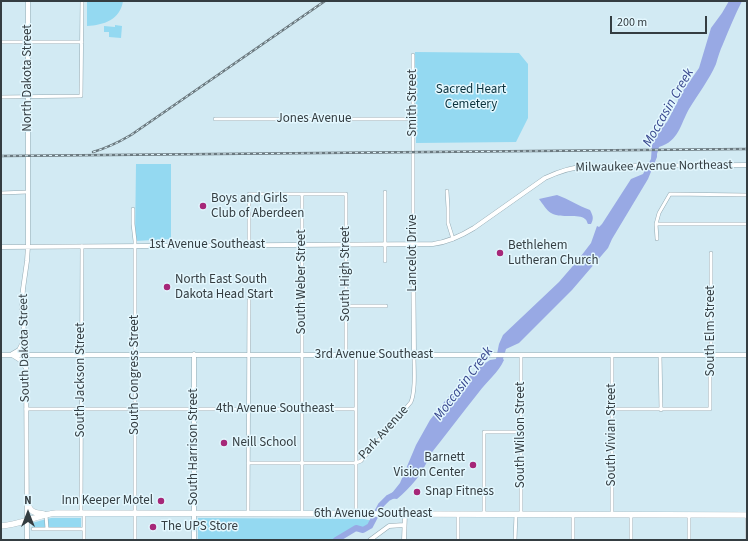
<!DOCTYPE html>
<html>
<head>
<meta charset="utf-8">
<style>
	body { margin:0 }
	#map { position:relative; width:748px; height:541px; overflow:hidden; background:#d2eaf3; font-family:"Source Sans 3",sans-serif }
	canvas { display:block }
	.frame { position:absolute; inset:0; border:2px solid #343d41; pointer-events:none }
	.north { position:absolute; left:8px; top:493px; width:40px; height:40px; -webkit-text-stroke:3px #e3f7fe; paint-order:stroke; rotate:0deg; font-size:11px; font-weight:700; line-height:16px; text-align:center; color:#343d41 }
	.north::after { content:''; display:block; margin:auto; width:14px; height:18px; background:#343d41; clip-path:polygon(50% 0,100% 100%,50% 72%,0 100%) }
	.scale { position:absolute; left:610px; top:16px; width:97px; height:18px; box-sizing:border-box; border:2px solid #343d41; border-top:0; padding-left:5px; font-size:12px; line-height:14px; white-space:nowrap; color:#343d41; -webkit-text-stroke:3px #e3f7fe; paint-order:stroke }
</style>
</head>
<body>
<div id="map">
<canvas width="748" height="541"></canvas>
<div class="frame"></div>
<div class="north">N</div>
<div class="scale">200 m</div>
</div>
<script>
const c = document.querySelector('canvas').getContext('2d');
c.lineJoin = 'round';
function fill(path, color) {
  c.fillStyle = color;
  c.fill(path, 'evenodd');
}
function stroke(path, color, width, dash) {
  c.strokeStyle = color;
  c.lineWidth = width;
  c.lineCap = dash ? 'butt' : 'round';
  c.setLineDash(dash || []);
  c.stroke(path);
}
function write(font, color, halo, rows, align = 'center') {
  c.font = font + ' "Source Sans 3",sans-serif';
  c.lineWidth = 3;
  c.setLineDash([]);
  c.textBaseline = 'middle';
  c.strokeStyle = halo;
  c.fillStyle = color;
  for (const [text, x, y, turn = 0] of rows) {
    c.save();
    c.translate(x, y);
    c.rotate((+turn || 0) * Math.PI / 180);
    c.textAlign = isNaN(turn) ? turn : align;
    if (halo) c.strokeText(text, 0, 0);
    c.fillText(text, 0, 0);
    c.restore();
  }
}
const green = new Path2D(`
	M87 1H123C120 20 104 25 87 26Z
	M115 25 122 26 121 38 109 37V32H104V26L115 27Z
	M415 52 519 53 528 64V118L516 142 416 143Z
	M136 164H171V239L135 241Z
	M51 518H81V529H33L32 523 43 520Z
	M198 518 364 519 373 521 370 526 363 530 356 528 336 540H223L198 539Z`);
const water = new Path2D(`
	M729 1H742C735 15 729 29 723 44 720 50 718 57 716 64 709 80 698 94 689 109 680 125 679 141 659 147L657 154V157L648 179 612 239 608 248 572 290 519 343 506 349 503 359 504 360C498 373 487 381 479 392 462 413 446 435 429 456 424 473 410 488 397 499L388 498 400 483 416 445 430 420 452 392 478 368 490 360 496 359 499 344 503 335 559 282 578 260 591 243 597 226 599 227 602 224 631 179 643 174 651 159 652 145 662 127 667 122 678 101 679 95 683 91 699 68 711 28 722 13Z
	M557 195C569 199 578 206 590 210 593 216 594 218 591 224H588C587 223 587 220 585 219 579 213 561 219 551 213 546 210 543 204 539 199Z`);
const river = new Path2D(`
	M336 540 356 528 363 530 370 526 381 505 388 498 394 495`);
const street = new Path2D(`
	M1 42H82
	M413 55V245
	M1 97 81 96 82 1
	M215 119H413
	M447 191 448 208V223L453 239
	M1 193 28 192
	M133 209V224L135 241V540
	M656 224H747
	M657 239 656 224 659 213 670 194 747 195
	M249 244V194H346V355
	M385 261V192
	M346 306H386
	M521 355V514
	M612 355V514
	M660 355 661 410
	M26 409H356
	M612 409H710V360L711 351V253
	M248 463H356L361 461 411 402C416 389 414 370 414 355
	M81 513 82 246
	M248 514 249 300
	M302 514V194
	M356 514V355
	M484 514V432H521
	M631 514V540
	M689 514V540
	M46 515 47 529
	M33 529H84
	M84 540V513
	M458 540V514
	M515 540 516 514
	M573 540V514
	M747 540V515`);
const secondary = new Path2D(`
	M413 245 414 355
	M1 247 433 244C449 242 461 236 474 228L545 178C560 171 573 167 588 166L747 165
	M12 354 19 350 24 340
	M1 355H747
	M12 355 20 360 26 368
	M27 540 26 354 22 309 23 289 27 261 28 246V1
	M194 540V354
	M370 540 389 526 404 525
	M404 540 405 514`);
const highway = new Path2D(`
	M27 502C30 512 34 513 44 514
	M1 526C20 525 37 515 56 513L747 515`);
const rail = new Path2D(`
	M93 152C107 148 119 142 131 135L325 1
	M1 156 747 149`);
const markers = [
	[203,206,4,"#a62778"],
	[500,253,4,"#a62778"],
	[167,287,4,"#a62778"],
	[224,443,4,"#a62778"],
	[473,465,4,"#a62778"],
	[417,492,4,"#a62778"],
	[161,501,4,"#a62778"],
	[153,527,4,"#a62778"]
];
const streetNames = [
	["North Dakota Street",28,78,-90],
	["Smith Street",413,103,-90],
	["Jones Avenue",314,119],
	["Milwaukee Avenue Northeast",654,167,-1],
	["1st Avenue Southeast",207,245],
	["Lancelot Drive",413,253,-90],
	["South High Street",346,274,-90],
	["South Weber Street",302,282,-90],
	["South Elm Street",711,331,-90],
	["South Dakota Street",25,348,-91],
	["3rd Avenue Southeast",374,355],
	["South Congress Street",135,375,-90],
	["South Jackson Street",81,380,-90],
	["4th Avenue Southeast",275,409],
	["Park Avenue",384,433,-48],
	["South Wilson Street",521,435,-90],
	["South Vivian Street",612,435,-90],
	["South Harrison Street",194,447,-90],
	["6th Avenue Southeast",373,514]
];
const parkNames = [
	["Sacred Heart",471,90],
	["Cemetery",471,105]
];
const poiNames = [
	["Boys and Girls",211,199],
	["Club of Aberdeen",211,214],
	["Bethlehem",508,246],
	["Lutheran Church",508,261],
	["North East South",175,280],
	["Dakota Head Start",175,295],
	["Neill School",232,443],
	["Barnett",465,458,"right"],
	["Vision Center",465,473,"right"],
	["Snap Fitness",425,492],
	["Inn Keeper Motel",153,501,"right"],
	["The UPS Store",161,527]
];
const waterNames = [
	["Moccasin Creek",669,108,-60],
	["Moccasin Creek",464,384,-53]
];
fill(green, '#94d9f1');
fill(water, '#98a9e4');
stroke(river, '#98a9e4', 6);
stroke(street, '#93a9b2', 4);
stroke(secondary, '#93a9b2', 5);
stroke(highway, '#93a9b2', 6);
stroke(street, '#fff', 3);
stroke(secondary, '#fff', 4);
stroke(highway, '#fff', 5.5);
stroke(rail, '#6b797f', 2.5);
stroke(rail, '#e3f7fe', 1, [3]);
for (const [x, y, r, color] of markers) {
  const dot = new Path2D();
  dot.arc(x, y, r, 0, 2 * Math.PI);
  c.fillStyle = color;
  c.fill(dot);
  stroke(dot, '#e3f7fe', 1.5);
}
write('13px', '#343d41', '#e3f7fe', streetNames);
write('13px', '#09313c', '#e3f7fe', parkNames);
write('13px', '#343d41', '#e3f7fe', poiNames, 'left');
write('italic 14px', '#37468d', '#e3f7fe', waterNames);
</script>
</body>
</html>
